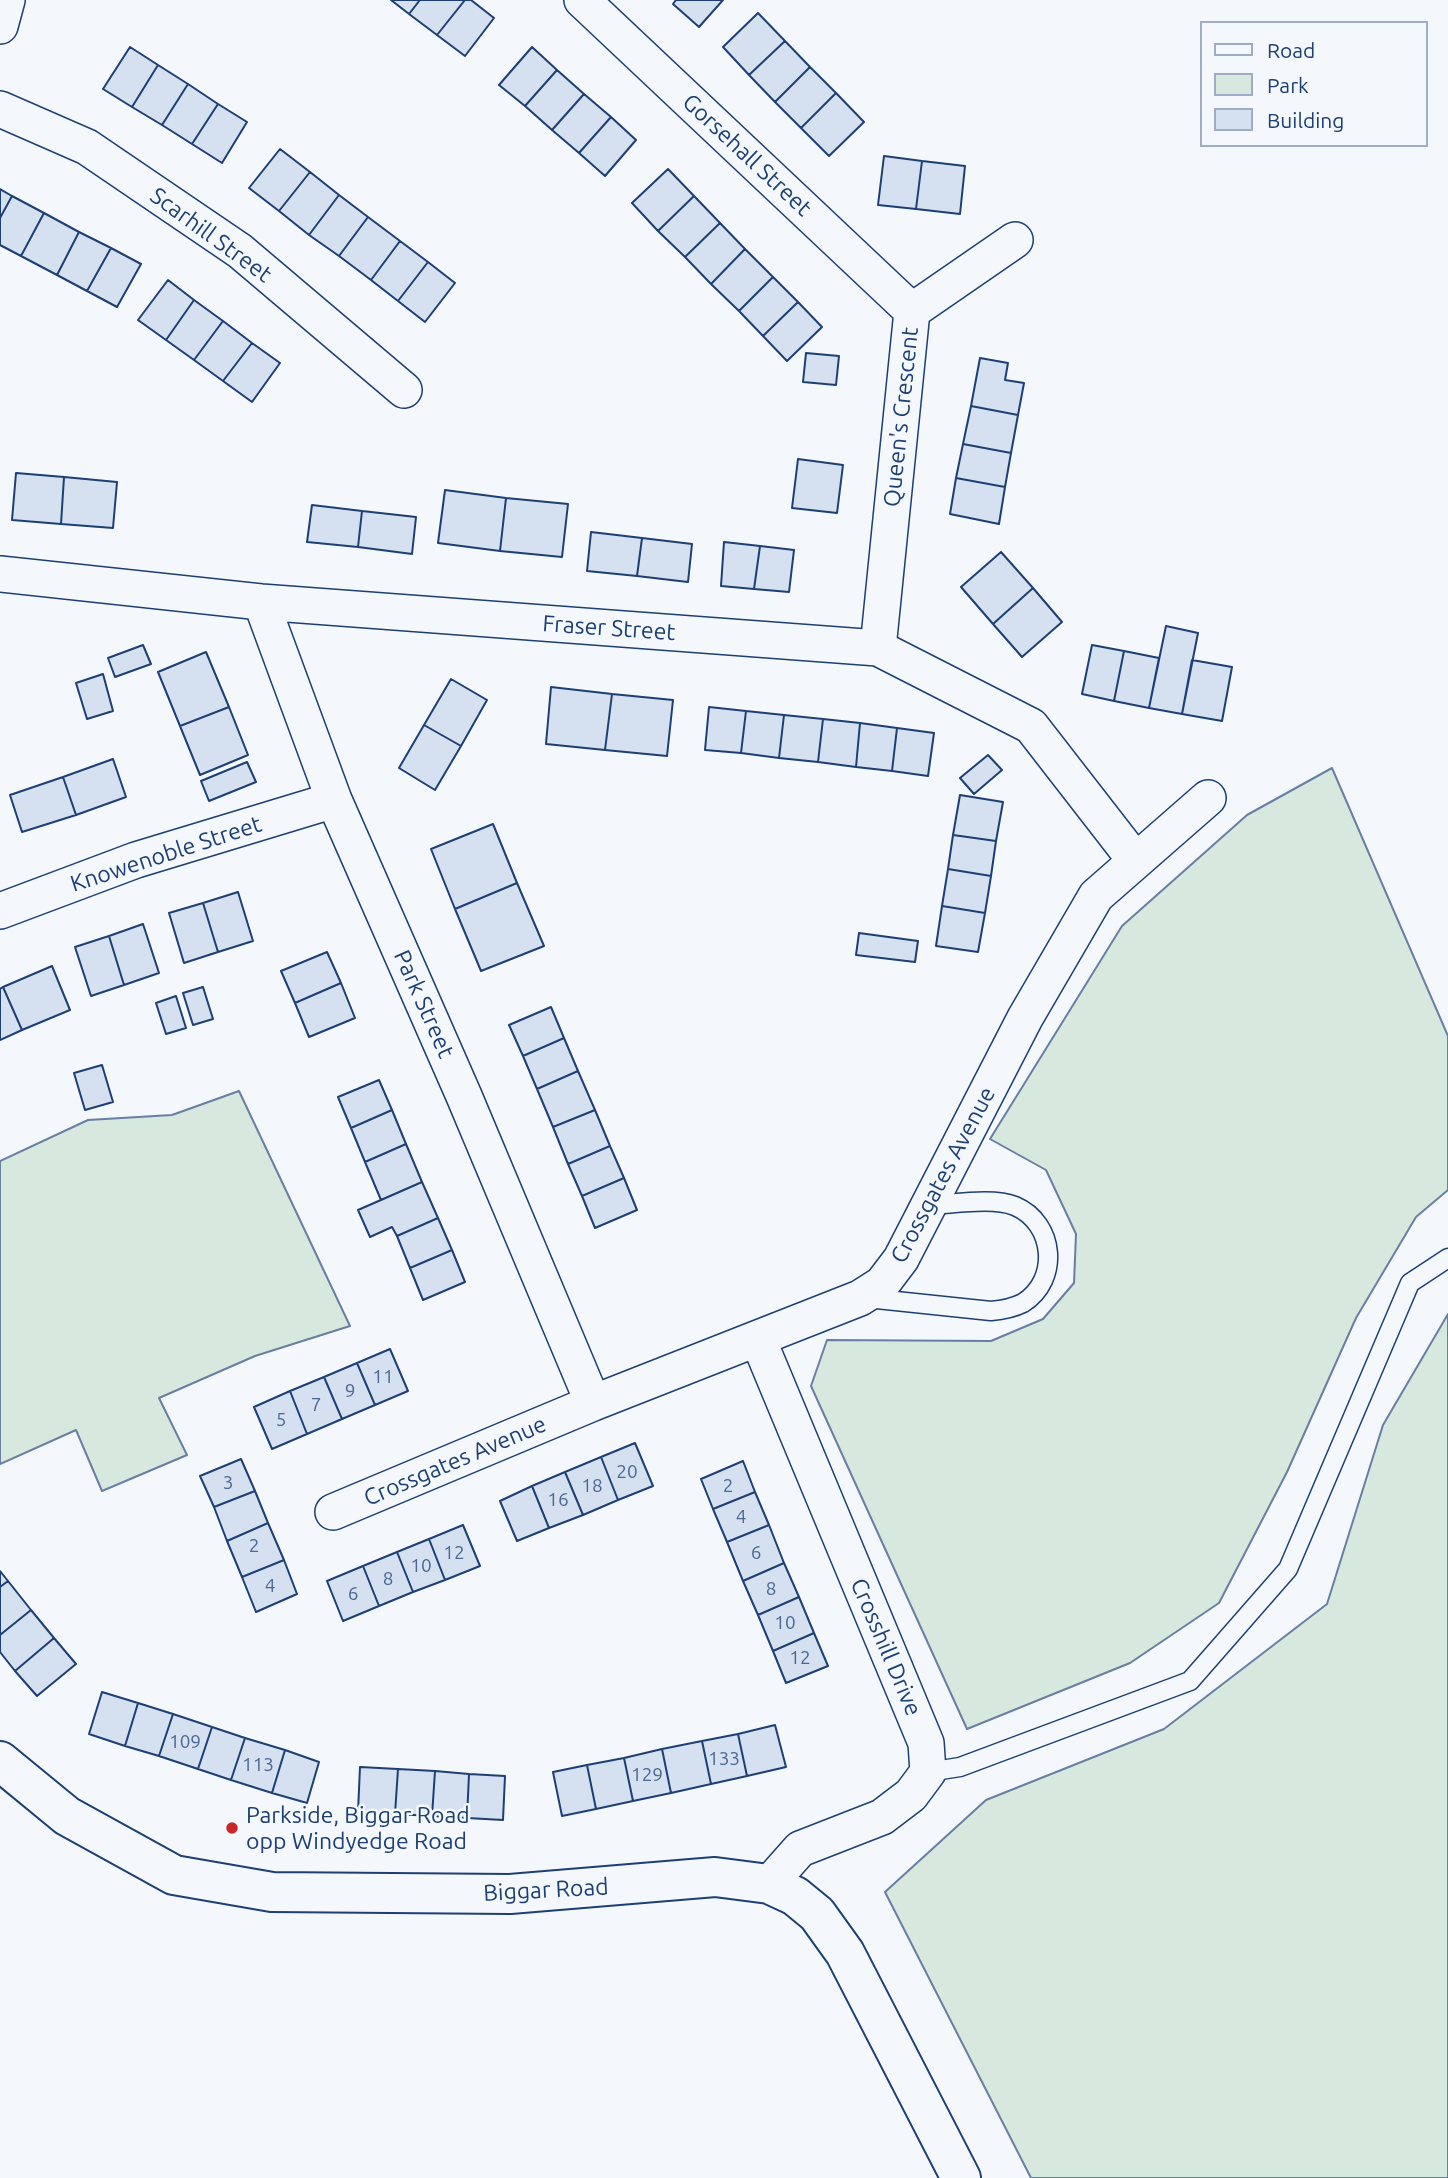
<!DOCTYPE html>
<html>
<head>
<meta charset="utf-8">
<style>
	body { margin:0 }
	#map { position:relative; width:1448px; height:2178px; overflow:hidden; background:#f4f7fb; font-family:Ubuntu,sans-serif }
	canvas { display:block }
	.legend { position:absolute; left:1200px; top:21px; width:228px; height:126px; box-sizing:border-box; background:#f4f7fb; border:2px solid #9eadc5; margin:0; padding:9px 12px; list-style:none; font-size:21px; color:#1d3f73 }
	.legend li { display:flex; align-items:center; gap:14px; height:35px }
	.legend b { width:35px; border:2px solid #9eadc5 }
</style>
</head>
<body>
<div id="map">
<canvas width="1448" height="2178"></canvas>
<ul class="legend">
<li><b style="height:9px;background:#f4f7fb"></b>Road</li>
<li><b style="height:19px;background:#d7e8df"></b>Park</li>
<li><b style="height:19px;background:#d5e0f0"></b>Building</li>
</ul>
</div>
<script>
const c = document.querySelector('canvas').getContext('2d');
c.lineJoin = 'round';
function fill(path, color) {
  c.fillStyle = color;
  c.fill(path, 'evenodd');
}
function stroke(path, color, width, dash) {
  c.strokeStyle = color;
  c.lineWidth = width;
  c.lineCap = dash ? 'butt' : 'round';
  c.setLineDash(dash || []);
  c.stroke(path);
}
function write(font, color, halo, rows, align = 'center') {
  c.font = font + ' Ubuntu,sans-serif';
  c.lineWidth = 5;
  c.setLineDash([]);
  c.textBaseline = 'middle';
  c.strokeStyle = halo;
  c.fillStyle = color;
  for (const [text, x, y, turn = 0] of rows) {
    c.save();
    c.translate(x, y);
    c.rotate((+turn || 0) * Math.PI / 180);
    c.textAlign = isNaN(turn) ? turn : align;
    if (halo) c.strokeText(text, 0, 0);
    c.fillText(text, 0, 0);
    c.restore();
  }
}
const green = new Path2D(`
	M1332 768 1448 1036V1190L1416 1217 1356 1318 1287 1472 1219 1603 1130 1663 967 1729 811 1386 827 1340 991 1341 1043 1319 1074 1283 1076 1234 1046 1170 990 1139 1122 926 1247 815Z
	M239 1091 350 1326 255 1356 159 1398 187 1455 102 1491 76 1430 0 1464V1161L88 1120 172 1115Z
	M1448 1314V2178H1031L885 1892 986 1800 1164 1729 1327 1604 1383 1425Z`);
const building = new Path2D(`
	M391 0H420L409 14Z
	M420 0H465L437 35 409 14Z
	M465 0H471L494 18 465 56 437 35Z
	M676 0H723L699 27 673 4Z
	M758 13 785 41 749 75 723 47Z
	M785 41 810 67 775 102 749 75Z
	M130 47 158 65 132 107 103 89Z
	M532 47 557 70 525 106 499 85Z
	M158 65 188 84 162 125 132 107Z
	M810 67 836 93 801 128 775 102Z
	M557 70 584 94 552 130 525 106Z
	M188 84 218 104 192 144 162 125Z
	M836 93 864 122 829 156 801 128Z
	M584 94 611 117 579 153 552 130Z
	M218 104 247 122 222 163 192 144Z
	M611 117 636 140 605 176 579 153Z
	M280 149 310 172 279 211 249 188Z
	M884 156 922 161 916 209 878 205Z
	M922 161 965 166 960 214 916 209Z
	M668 169 694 196 658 231 632 203Z
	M310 172 339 195 309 235 279 211Z
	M0 189 12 196 0 218Z
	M339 195 368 217 339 256 309 235Z
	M12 196 44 213 21 256 0 245V218Z
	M694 196 720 223 685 257 658 231Z
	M44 213 79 232 57 275 21 256Z
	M368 217 400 241 371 280 339 256Z
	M720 223 745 249 711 284 685 257Z
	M79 232 111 248 87 291 57 275Z
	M400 241 428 262 398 301 371 280Z
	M111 248 141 264 117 307 87 291Z
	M745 249 773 277 739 311 711 284Z
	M428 262 455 283 425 322 398 301Z
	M773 277 798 302 763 336 739 311Z
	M168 280 194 300 166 340 138 320Z
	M194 300 223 321 194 360 166 340Z
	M798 302 822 327 787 361 763 336Z
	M223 321 252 343 223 381 194 360Z
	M252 343 280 363 252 402 223 381Z
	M806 353 839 356 836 385 803 382Z
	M980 358 1008 363 1005 380 1024 383 1018 415 971 406Z
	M971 406 1018 415 1011 453 963 444Z
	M963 444 1011 453 1005 487 956 478Z
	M798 459 843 465 837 513 792 508Z
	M16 473 64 477 61 524 12 520Z
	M64 477 117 482 113 528 61 524Z
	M956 478 1005 487 999 524 950 514Z
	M445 490 506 498 500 551 438 543Z
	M506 498 568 504 562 557 500 551Z
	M312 505 362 511 358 547 307 542Z
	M362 511 416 517 412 554 358 547Z
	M591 532 642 538 637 576 587 571Z
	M642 538 692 544 688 582 637 576Z
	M724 542 760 546 754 589 721 586Z
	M760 546 794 550 789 592 754 589Z
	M1001 552 1033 588 993 624 961 587Z
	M1033 588 1062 622 1022 657 993 624Z
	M1166 626 1198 633 1182 714 1149 708Z
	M143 645 151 664 115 677 108 658Z
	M1092 645 1124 651 1114 701 1082 694Z
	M1124 651 1159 658 1149 708 1114 701Z
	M206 652 229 707 180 726 158 672Z
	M1192 660 1232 667 1222 721 1182 714Z
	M103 674 113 711 87 719 76 683Z
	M451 679 487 700 461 746 424 725Z
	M551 687 612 694 605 750 546 744Z
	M612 694 673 700 667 756 605 750Z
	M229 707 248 755 200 775 180 726Z
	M709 707 746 711 741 753 705 750Z
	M746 711 784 715 779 758 741 753Z
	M784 715 823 719 818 762 779 758Z
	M823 719 860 723 856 767 818 762Z
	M860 723 897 728 892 771 856 767Z
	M424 725 461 746 435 790 399 768Z
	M897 728 934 733 928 776 892 771Z
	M988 755 1002 770 974 794 960 778Z
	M113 759 126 797 76 815 63 777Z
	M247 762 256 782 209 801 201 781Z
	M63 777 76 815 22 832 10 795Z
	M960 795 1003 802 996 841 953 835Z
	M493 824 517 883 455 909 431 849Z
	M953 835 996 841 991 876 948 869Z
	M948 869 991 876 985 913 942 906Z
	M517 883 544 946 481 971 455 909Z
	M238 892 253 941 218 952 203 903Z
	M203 903 218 952 184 963 169 913Z
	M942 906 985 913 978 952 936 946Z
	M143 924 159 973 124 985 109 936Z
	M859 933 918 941 915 962 856 955Z
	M109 936 124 985 91 996 75 947Z
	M327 952 341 983 295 1003 281 971Z
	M52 966 70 1010 22 1030 3 987Z
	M341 983 355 1018 309 1037 295 1003Z
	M3 987 22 1030 0 1040V989Z
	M203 987 213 1019 193 1025 183 993Z
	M176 996 186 1028 166 1034 156 1003Z
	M551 1007 564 1038 523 1056 509 1025Z
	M564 1038 578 1071 537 1089 523 1056Z
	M102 1065 113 1102 85 1110 74 1073Z
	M578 1071 595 1110 553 1127 537 1089Z
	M379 1080 392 1110 351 1128 338 1097Z
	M392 1110 406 1144 365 1162 351 1128Z
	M595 1110 610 1146 568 1164 553 1127Z
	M406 1144 422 1182 381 1200 365 1162Z
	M610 1146 624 1178 582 1196 568 1164Z
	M624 1178 637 1210 595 1228 582 1196Z
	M422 1182 438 1218 397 1236 392 1227 370 1237 358 1210Z
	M438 1218 452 1250 410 1268 397 1236Z
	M452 1250 465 1282 423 1300 410 1268Z
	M390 1349 408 1391 375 1405 357 1363Z
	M357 1363 375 1405 342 1419 324 1377Z
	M324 1377 342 1419 307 1434 290 1391Z
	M290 1391 307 1434 272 1449 254 1407Z
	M635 1443 653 1486 618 1500 601 1457Z
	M601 1457 618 1500 583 1515 565 1472Z
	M241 1459 255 1491 214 1507 200 1476Z
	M743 1461 755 1492 713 1509 701 1479Z
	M565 1472 583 1515 549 1528 532 1486Z
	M532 1486 549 1528 517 1541 500 1501Z
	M255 1491 268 1523 227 1541 214 1507Z
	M755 1492 769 1525 727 1542 713 1509Z
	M268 1523 284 1560 242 1577 227 1541Z
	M463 1525 480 1566 445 1580 429 1539Z
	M769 1525 784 1563 743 1581 727 1542Z
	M429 1539 445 1580 413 1592 397 1552Z
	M397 1552 413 1592 379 1606 363 1566Z
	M284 1560 297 1594 256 1612 242 1577Z
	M784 1563 799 1597 758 1615 743 1581Z
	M363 1566 379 1606 343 1621 327 1581Z
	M0 1571 8 1581 0 1587Z
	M8 1581 31 1610 0 1635V1587Z
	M799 1597 814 1633 773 1651 758 1615Z
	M31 1610 54 1638 15 1671 0 1652V1635Z
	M814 1633 828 1666 786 1683 773 1651Z
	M54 1638 76 1664 37 1696 15 1671Z
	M102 1692 138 1703 125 1746 89 1734Z
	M138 1703 173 1714 159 1756 125 1746Z
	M173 1714 212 1727 198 1769 159 1756Z
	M775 1725 786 1767 747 1776 738 1734Z
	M212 1727 245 1738 231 1780 198 1769Z
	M738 1734 747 1776 711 1784 702 1741Z
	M245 1738 285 1750 272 1793 231 1780Z
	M702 1741 711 1784 671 1793 662 1749Z
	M662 1749 671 1793 633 1801 624 1758Z
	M285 1750 319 1762 307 1803 272 1793Z
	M624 1758 633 1801 596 1809 587 1765Z
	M587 1765 596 1809 562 1816 553 1772Z
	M360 1767 398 1769 395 1814 358 1812Z
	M398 1769 435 1771 432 1816 395 1814Z
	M435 1771 469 1774 467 1818 432 1816Z
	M469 1774 505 1776 503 1820 467 1818Z`);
const service = new Path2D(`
	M867 1298 991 1311C1002 1310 1013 1308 1023 1303 1060 1280 1055 1223 1015 1206 993 1197 954 1204 929 1205
	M928 1772 960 1767 1190 1681 1288 1569 1410 1283 1448 1258`);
const minor = new Path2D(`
	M582 0 912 311
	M0 26 7 0
	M0 109 87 147 240 251 404 390
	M0 574 261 602 878 648 1031 726 1135 860
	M261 602 334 800 464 1096 593 1403
	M878 648 912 311 1015 240
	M0 911 136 860 334 800
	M758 1339 926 1743 928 1772 911 1795 882 1817 800 1849 769 1884
	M333 1512 593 1403 860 1298 882 1284 901 1259 1025 1018 1096 896 1208 798`);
const tertiary = new Path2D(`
	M0 1761 67 1816 174 1875 272 1892 510 1894 715 1877 769 1884 795 1896 817 1914 845 1953 961 2178`);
const markers = [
	[232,1828,7,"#c62828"]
];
const numberNames = [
	["11",383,1377],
	["9",350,1391],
	["7",316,1405],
	["5",281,1420],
	["20",627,1472],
	["3",228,1483],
	["18",592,1486],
	["2",728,1486],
	["16",558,1500],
	["4",741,1517],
	["2",254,1546],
	["12",454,1553],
	["6",756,1553],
	["10",421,1566],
	["8",388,1579],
	["4",270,1586],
	["8",771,1589],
	["6",353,1594],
	["10",785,1623],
	["12",800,1658],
	["109",185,1742],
	["133",724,1759],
	["113",258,1765],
	["129",647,1775]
];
const streetNames = [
	["Gorsehall Street",747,155,43],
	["Scarhill Street",211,235,36],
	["Queen's Crescent",901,417,-84],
	["Fraser Street",609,628,4],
	["Knowenoble Street",166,854,-18],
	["Park Street",424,1004,66],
	["Crossgates Avenue",943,1175,-62],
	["Crossgates Avenue",455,1461,-23],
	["Crosshill Drive",886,1647,67],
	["Biggar Road",546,1890,-3]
];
const poiNames = [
	["Parkside, Biggar Road",246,1815],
	["opp Windyedge Road",246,1841]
];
fill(green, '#d7e8df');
stroke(green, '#687fa3', 2);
fill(building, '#d5e0f0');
stroke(building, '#1d3f73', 2);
stroke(service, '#1d3f73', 21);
stroke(minor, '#1d3f73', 38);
stroke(tertiary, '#1d3f73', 42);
stroke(service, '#f4f7fb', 18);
stroke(minor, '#f4f7fb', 35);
stroke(tertiary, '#f4f7fb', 38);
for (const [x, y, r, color] of markers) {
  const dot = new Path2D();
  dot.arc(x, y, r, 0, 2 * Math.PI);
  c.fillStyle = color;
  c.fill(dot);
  stroke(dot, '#f4f7fb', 2.5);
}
write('19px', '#4b6792', null, numberNames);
write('23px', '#1d3f73', '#f4f7fb', streetNames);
write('23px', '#1d3f73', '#f4f7fb', poiNames, 'left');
</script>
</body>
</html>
